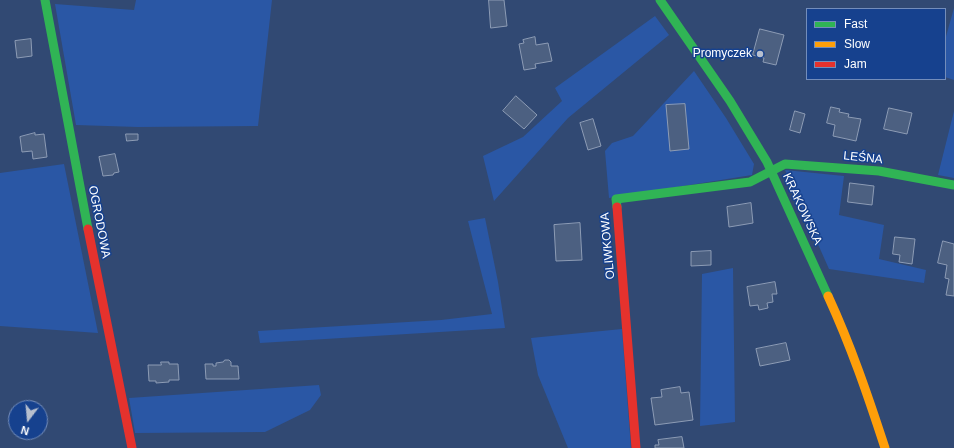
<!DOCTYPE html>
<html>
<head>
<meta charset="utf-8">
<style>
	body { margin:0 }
	#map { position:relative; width:954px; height:448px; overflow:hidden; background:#314973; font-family:Helvetica,sans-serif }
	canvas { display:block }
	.legend { position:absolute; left:806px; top:8px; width:140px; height:72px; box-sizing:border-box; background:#16418e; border:1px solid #738dbb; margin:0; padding:5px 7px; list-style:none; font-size:12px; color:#fff }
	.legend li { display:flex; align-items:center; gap:8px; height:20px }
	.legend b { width:20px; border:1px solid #738dbb }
	.north { position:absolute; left:8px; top:400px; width:40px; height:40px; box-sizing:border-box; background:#16418e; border:1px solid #738dbb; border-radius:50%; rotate:196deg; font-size:11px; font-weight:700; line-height:16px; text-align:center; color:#fff }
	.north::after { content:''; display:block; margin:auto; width:14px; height:18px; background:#b7bfce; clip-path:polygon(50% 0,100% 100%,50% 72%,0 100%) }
</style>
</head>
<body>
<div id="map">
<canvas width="954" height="448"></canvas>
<ul class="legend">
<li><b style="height:5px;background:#30b455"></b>Fast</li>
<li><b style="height:5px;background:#ff9f0a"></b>Slow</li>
<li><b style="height:5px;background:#e5322d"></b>Jam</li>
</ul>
<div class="north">N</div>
</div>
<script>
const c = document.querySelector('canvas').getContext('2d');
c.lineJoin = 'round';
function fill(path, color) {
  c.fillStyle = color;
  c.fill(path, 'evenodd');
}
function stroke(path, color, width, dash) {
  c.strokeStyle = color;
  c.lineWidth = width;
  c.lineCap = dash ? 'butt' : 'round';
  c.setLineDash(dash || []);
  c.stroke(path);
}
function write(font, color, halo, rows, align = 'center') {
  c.font = font + ' Helvetica,sans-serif';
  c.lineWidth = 3;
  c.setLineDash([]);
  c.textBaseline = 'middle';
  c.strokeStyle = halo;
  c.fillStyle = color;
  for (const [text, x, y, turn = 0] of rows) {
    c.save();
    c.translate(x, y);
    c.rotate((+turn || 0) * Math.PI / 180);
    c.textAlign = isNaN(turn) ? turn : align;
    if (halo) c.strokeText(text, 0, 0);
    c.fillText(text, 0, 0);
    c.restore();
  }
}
const green = new Path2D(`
	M136 0H272L258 126 138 127 76 125 55 4 134 10Z
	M954 8V80L945 77V40Z
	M655 16 669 35 568 118 494 201 483 156 523 137 562 101 555 88Z
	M694 71 726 118 754 164 752 175 609 198 605 151 612 143 633 136Z
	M954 111V178L938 175Z
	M64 164 98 333 0 326V173Z
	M785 170 844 176 839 215 884 225 879 259 926 270 924 283 829 269Z
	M485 218 498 282 505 328 260 343 258 331 441 320 492 314 468 221Z
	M733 268 735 422 700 426 702 274Z
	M622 329 631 448H568L538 375 531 338Z
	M319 385 321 395 310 410 265 432 135 433 129 398Z`);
const building = new Path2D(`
	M489 0H504L507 26 491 28Z
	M760 29 784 35 776 65 763 62 764 58 753 55Z
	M535 37 536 45 548 43 552 61 535 64 536 68 524 70 519 44 524 43 523 40Z
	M31 39 32 56 17 58 15 41Z
	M516 96 537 115 524 129 503 111Z
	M685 104 689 149 670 151 666 105Z
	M831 107 840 109 839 112 849 114 848 117 861 119 856 141 833 136 835 125 827 123Z
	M889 108 912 113 907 134 884 129Z
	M795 111 805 114 800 133 790 130Z
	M593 119 601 146 588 150 580 123Z
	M35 133V135L44 134 47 157 33 159 32 151 22 152 20 137Z
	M126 134H138V140L127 141Z
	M115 154 119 172 114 173 113 175 103 176 99 157Z
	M850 183 874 186 872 205 848 202Z
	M751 203 753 223 729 227 727 207Z
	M580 223 582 260 556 261 554 225Z
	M895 237 915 239 912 264 899 262 900 255 893 254Z
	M943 241 954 244V296L946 295 949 279 945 278 947 265 938 263Z
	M711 251V265L691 266V252Z
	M775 282 777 294H772L773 302 767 303 768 308 759 310 758 305 750 306 747 287Z
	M786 343 790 360 760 366 756 349Z
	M225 360H229L231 362V366H238L239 379H206L205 364H213V366H216V363L223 362Z
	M161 362H169V364H178L179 380H169V382L156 383V381H149L148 365H161Z
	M680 387 681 393 689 392 693 420 655 425 651 398 662 397 661 390Z
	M682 437 684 448H655V445H659L658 440Z`);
const fast = new Path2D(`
	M45 0 88 229
	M660 0 730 101 767 162 828 296
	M617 207 616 199 750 182 785 164 879 171 954 185`);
const slow = new Path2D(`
	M828 296C851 346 868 396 885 448`);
const jam = new Path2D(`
	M617 207 636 448
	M88 229 132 448`);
const markers = [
	[760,54,4,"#b7bfce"]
];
const poiNames = [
	["Promyczek",752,54]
];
const streetNames = [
	["LEŚNA",863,158,6],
	["KRAKOWSKA",802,209,65],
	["OGRODOWA",99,222,79],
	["OLIWKOWA",608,246,-95]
];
fill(green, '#2a57a5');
fill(building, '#4c6081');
stroke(building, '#8d9cb5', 1);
stroke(fast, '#30b455', 9);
stroke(slow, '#ff9f0a', 9);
stroke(jam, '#e5322d', 9);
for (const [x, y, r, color] of markers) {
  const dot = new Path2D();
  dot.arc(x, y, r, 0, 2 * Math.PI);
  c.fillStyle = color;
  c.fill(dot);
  stroke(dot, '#16418e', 1.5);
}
write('12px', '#fff', '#16418e', poiNames, 'right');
write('12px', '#fff', '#16418e', streetNames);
</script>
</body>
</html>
